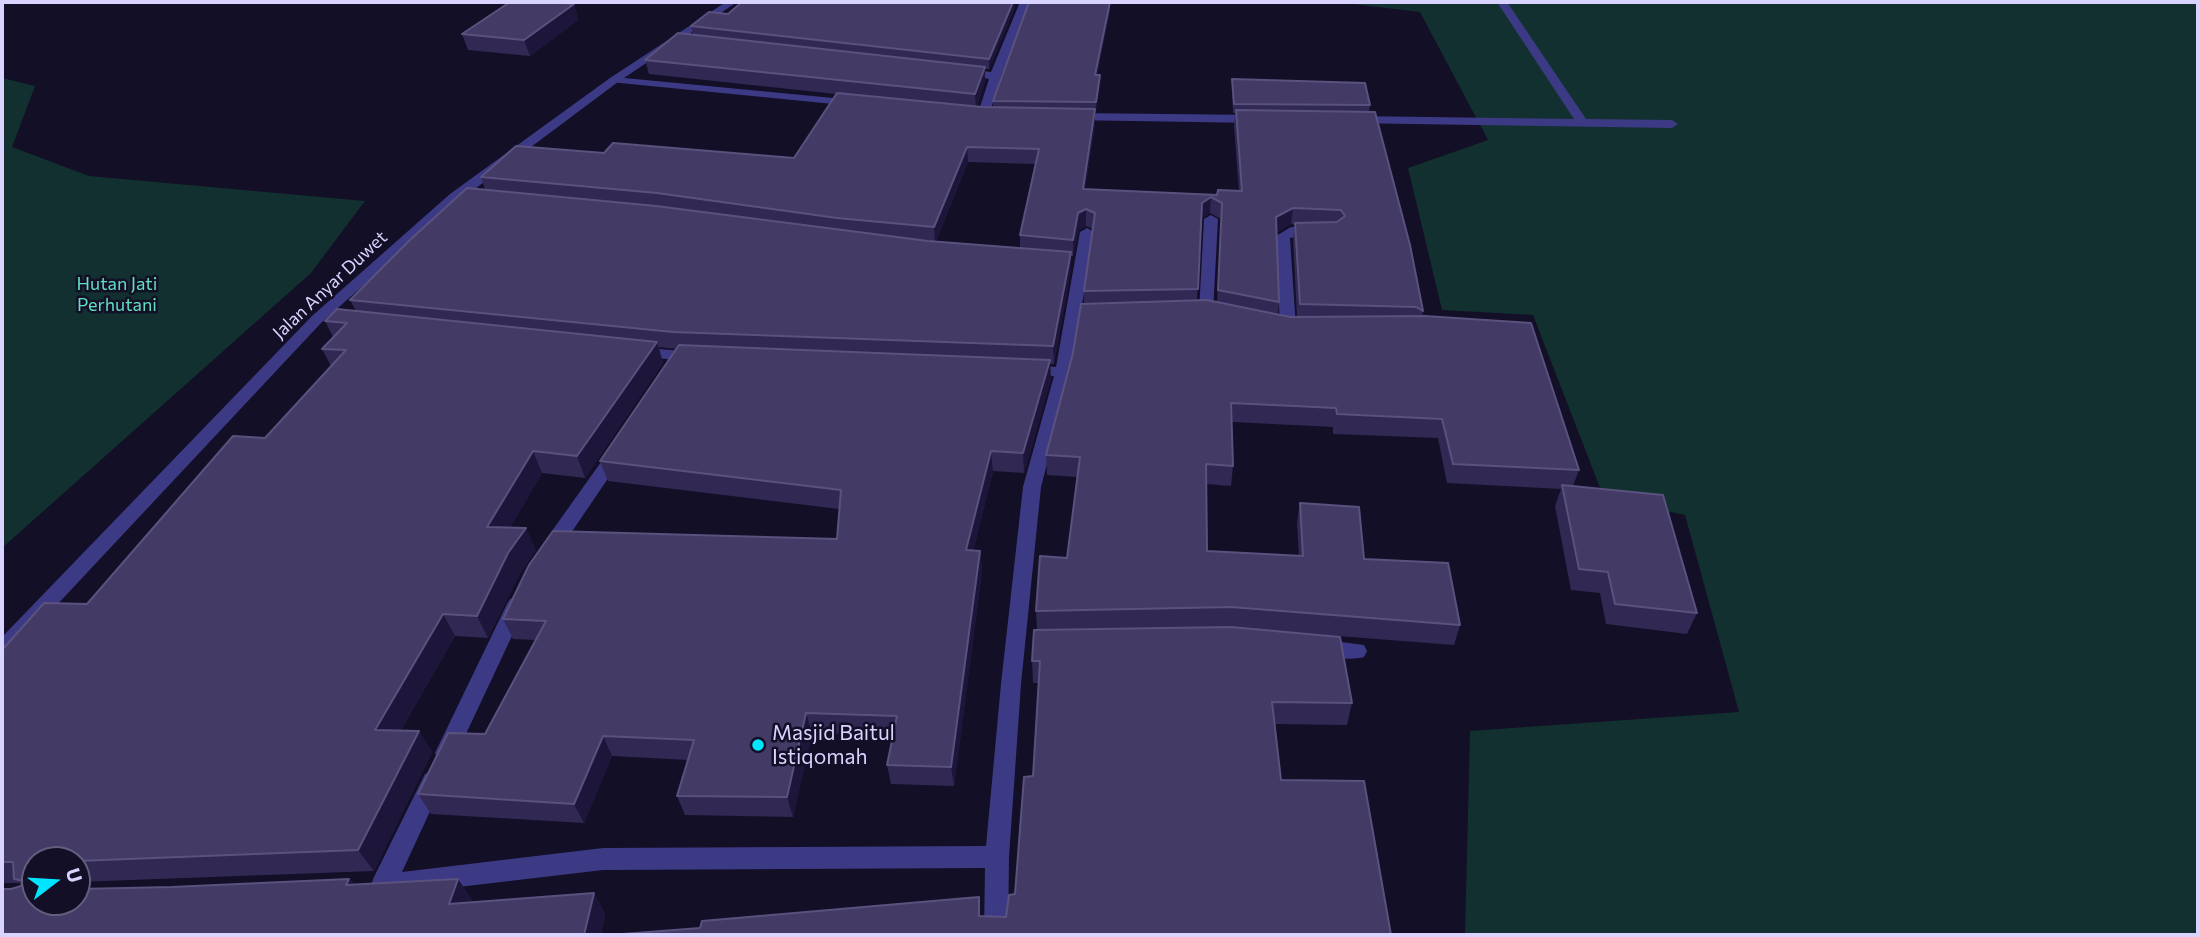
<!DOCTYPE html>
<html>
<head>
<meta charset="utf-8">
<style>
	body { margin:0 }
	#map { position:relative; width:2200px; height:937px; overflow:hidden; background:#130f26; font-family:Commissioner,sans-serif }
	canvas { display:block }
	.frame { position:absolute; inset:0; border:4px solid #d9d4ff; pointer-events:none }
	.north { position:absolute; left:21px; top:846px; width:70px; height:70px; box-sizing:border-box; background:#130f26; border:2px solid #625e7d; border-radius:50%; rotate:73deg; font-size:19px; font-weight:700; line-height:28px; text-align:center; color:#d9d4ff }
	.north::after { content:''; display:block; margin:auto; width:24px; height:32px; background:#00e5ff; clip-path:polygon(50% 0,100% 100%,50% 72%,0 100%) }
</style>
</head>
<body>
<div id="map">
<canvas width="2200" height="937"></canvas>
<div class="frame"></div>
<div class="north">U</div>
</div>
<script>
const c = document.querySelector('canvas').getContext('2d');
c.lineJoin = 'round';
function fill(path, color) {
  c.fillStyle = color;
  c.fill(path, 'evenodd');
}
function stroke(path, color, width, dash) {
  c.strokeStyle = color;
  c.lineWidth = width;
  c.lineCap = dash ? 'butt' : 'round';
  c.setLineDash(dash || []);
  c.stroke(path);
}
function write(font, color, halo, rows, align = 'center') {
  c.font = font + ' Commissioner,sans-serif';
  c.lineWidth = 5;
  c.setLineDash([]);
  c.textBaseline = 'middle';
  c.strokeStyle = halo;
  c.fillStyle = color;
  for (const [text, x, y, turn = 0] of rows) {
    c.save();
    c.translate(x, y);
    c.rotate((+turn || 0) * Math.PI / 180);
    c.textAlign = isNaN(turn) ? turn : align;
    if (halo) c.strokeText(text, 0, 0);
    c.fillText(text, 0, 0);
    c.restore();
  }
}
const green = new Path2D(`
	M1336 2H2198V935H1465L1470 731 1739 712 1685 515 1604 498 1533 315 1442 310 1408 168 1488 140 1420 12Z
	M2 78 35 86 12 147 89 176 365 201 311 273 2 548Z`);
const minor = new Path2D(`
	M1020 2H1030L1001 76 990 112 1002 116 996 120 979 119 977 116 989 79 957 72 963 69 991 72Z
	M1497 2H1507L1586 119 1672 120 1678 124 1672 128 1349 123V117L1353 116 1574 119Z
	M614 77 854 100 860 103 854 106 610 82V78Z
	M1073 113 1259 115 1265 119 1259 123 1069 120V114Z
	M1211 215 1218 219 1213 312 1206 316 1199 312 1204 219Z
	M1291 227H1316L1323 231 1316 235 1290 238 1296 328 1288 333 1280 328 1276 236Z
	M1087 228 1094 232 1071 372 1041 487 1021 684 1009 857 1008 935H984L985 868 603 870 399 894 392 892 383 896 374 893 371 885 374 877 425 774 433 771 441 774 444 781 402 872 603 848 986 846 1001 684 1023 487 1054 376 1029 375 1021 370 1029 365 1056 367 1080 232Z
	M637 347 693 352 701 357 693 362 631 355 629 352Z
	M617 446 626 452 556 555H542L540 550 542 545 611 448Z
	M517 597 524 599 527 604 457 753 454 760 446 762 438 760 435 753 507 604 510 599Z
	M1319 639 1364 645 1367 651 1364 657C1350 661 1326 657 1312 653L1309 647 1312 641Z`);
const tertiary = new Path2D(`
	M726 2H737L618 82 460 200 322 322 9 656 2 658V637L312 316 450 194 610 78Z`);
const wall = new Path2D(`
	M1110 2V10L1097 75 1100 84 1096 111H1095V124L1085 189 1217 195 1239 191 1234 126 1235 113H1233L1232 88V79L1370 105 1369 112 1423 311 1422 316 1579 470 1573 486 1697 613 1687 634 1606 624 1600 593 1571 590 1555 506 1561 489 1447 483 1438 438 1333 434V427L1232 422 1233 466 1231 486 1206 484 1207 551 1299 556 1297 523 1300 503 1364 559 1460 625 1454 645 1273 631 1352 703 1347 725 1275 724 1281 780 1391 935 981 916 1006 917 1015 894 1033 776 1039 683H1033L1032 661 1037 630 1036 611 1067 558 1077 477 1047 475 1046 455 1073 353 1084 304V291L1093 229 1086 226 1079 230 1073 256H1071V269L1054 364H1050L1051 379 1024 473 993 471 973 551H980L982 571 954 786 891 784 887 765 893 735 812 733 793 817 685 815 677 796 688 760 612 756 584 823 431 814 418 794 485 734 536 640 513 639 503 619 837 539 839 509 608 481 600 461 676 349 659 347 663 363 585 478 542 473 510 528 536 550 519 575 488 638 455 636 401 730 419 731 432 752 374 871 77 882V860H35V902L172 887 349 879 354 884 472 899 471 902 594 893 605 914 601 935H2L11 889 21 885 19 883H2V886V650L87 604 265 438 331 366 322 349 333 337 325 321 356 311 350 300 485 190 481 177 604 153 794 158 836 94 649 74 645 60 693 34 691 26 728 14 1015 7 989 69H985V81L977 107 993 108V101ZM968 162 1035 164 1020 235V248L936 241ZM1210 213 1221 219 1217 302 1197 300 1201 219ZM1291 224 1295 225 1293 239 1297 317H1290L1278 314 1279 302 1277 232Z
	M574 4 578 20 530 56 468 50 462 34Z`);
const shadedWall = new Path2D(`
	M1013 2H1015V7L989 69V59Z
	M1110 2V10L1095 84V75Z
	M574 4 578 20 530 56 524 40Z
	M985 67V81L976 109 975 94Z
	M1100 75V84L1096 111V102Z
	M1095 109V124L1083 205V189Z
	M967 147 968 162 935 243 934 227Z
	M1211 197 1210 213 1201 219 1202 203Z
	M1293 208 1291 224 1275 234 1276 217Z
	M1086 209V226L1079 230 1073 256V240L1078 213Z
	M1071 252V269L1054 364 1053 346Z
	M657 342 663 363 585 478 577 456Z
	M1050 360 1051 379 1024 473 1023 453Z
	M533 451 542 473 498 549 487 527Z
	M991 451 993 471 968 570 966 550Z
	M526 528 536 550 519 575 488 638 477 616 508 553Z
	M980 551 982 571 954 786 951 767Z
	M443 614 455 636 389 751 375 730Z
	M806 713 812 733 793 817 787 797Z
	M419 731 432 752 374 871 358 850Z
	M603 736 612 756 584 823 574 804Z
	M349 879 366 899 346 885Z
	M458 879 472 899 464 925 449 904Z
	M594 893 605 914 601 935H584Z`);
const building = new Path2D(`
	M510 2H550L574 4 524 40 462 34Z
	M742 2H1013L989 59 691 26 709 12 728 14Z
	M1029 2H1110L1095 75H1100L1096 102 993 101Z
	M678 33 985 67 975 94 645 60Z
	M1232 79 1365 83 1370 105 1234 104Z
	M837 93 982 107 1095 109 1083 189 1217 195 1218 190 1242 191 1236 110 1375 112 1410 245 1423 311 1416 307 1300 304 1295 223 1337 222 1345 216 1341 210 1293 208 1276 217 1279 302 1218 290 1222 203 1211 197 1202 203 1198 289 1084 291 1095 213 1086 209 1078 213 1073 240 1020 235 1039 149 967 147 934 227 837 218 657 193 481 177 516 146 604 153 613 143 794 158Z
	M467 188 656 206 928 241 1071 252 1053 346 673 332 350 300 411 239Z
	M1207 300 1290 317 1425 316 1531 323 1579 470 1453 464 1442 419 1337 414 1336 408 1231 403 1233 466 1206 464 1207 551 1303 556 1300 503 1359 507 1364 559 1448 563 1460 625 1231 607 1036 611 1040 556 1067 558 1080 457 1046 455 1073 353 1081 304Z
	M337 309 657 342 577 456 533 451 487 527 526 528 508 553 477 616 443 614 375 730 419 731 358 850 77 861 35 860V902H77V889L172 887 349 879 346 885 458 879 449 904 594 893 584 935H2V889H11L21 886 24 881 14 879 13 862H2V650L44 603 87 604 233 436 265 438 346 350 322 349 347 323 325 321Z
	M679 345 1050 360 1023 453 991 451 966 550 980 551 951 767 887 765 897 716 806 713 787 797 677 796 694 740 603 736 574 804 418 794 448 733 485 734 546 621 503 619 529 565 553 531 837 539 841 490 600 461Z
	M1562 485 1663 495 1697 613 1615 604 1608 572 1579 569Z
	M1231 627 1340 637 1352 703 1272 702 1281 780 1364 781 1391 935H610L700 928 702 921 979 897V916L1006 917 1009 895 1015 894 1024 777 1033 776 1040 661H1032L1034 630Z`);
const markers = [
	[758,745,7,"#00e5ff"]
];
const parkNames = [
	["Hutan Jati",117,284],
	["Perhutani",117,305]
];
const streetNames = [
	["Jalan Anyar Duwet",330,285,-43]
];
const nearPoinames = [
	["Masjid Baitul",772,733],
	["Istiqomah",772,757]
];
fill(green, '#12302f');
fill(minor, '#3d3a85');
fill(tertiary, '#3d3a85');
fill(wall, '#312854');
fill(shadedWall, '#1d163a');
fill(building, '#433a66');
stroke(building, '#5a527e', 2);
for (const [x, y, r, color] of markers) {
  const dot = new Path2D();
  dot.arc(x, y, r, 0, 2 * Math.PI);
  c.fillStyle = color;
  c.fill(dot);
  stroke(dot, '#130f26', 2.5);
}
write('18px', '#5fe0c0', '#130f26', parkNames);
write('18px', '#d9d4ff', '#130f26', streetNames);
write('21px', '#d9d4ff', '#130f26', nearPoinames, 'left');
</script>
</body>
</html>
